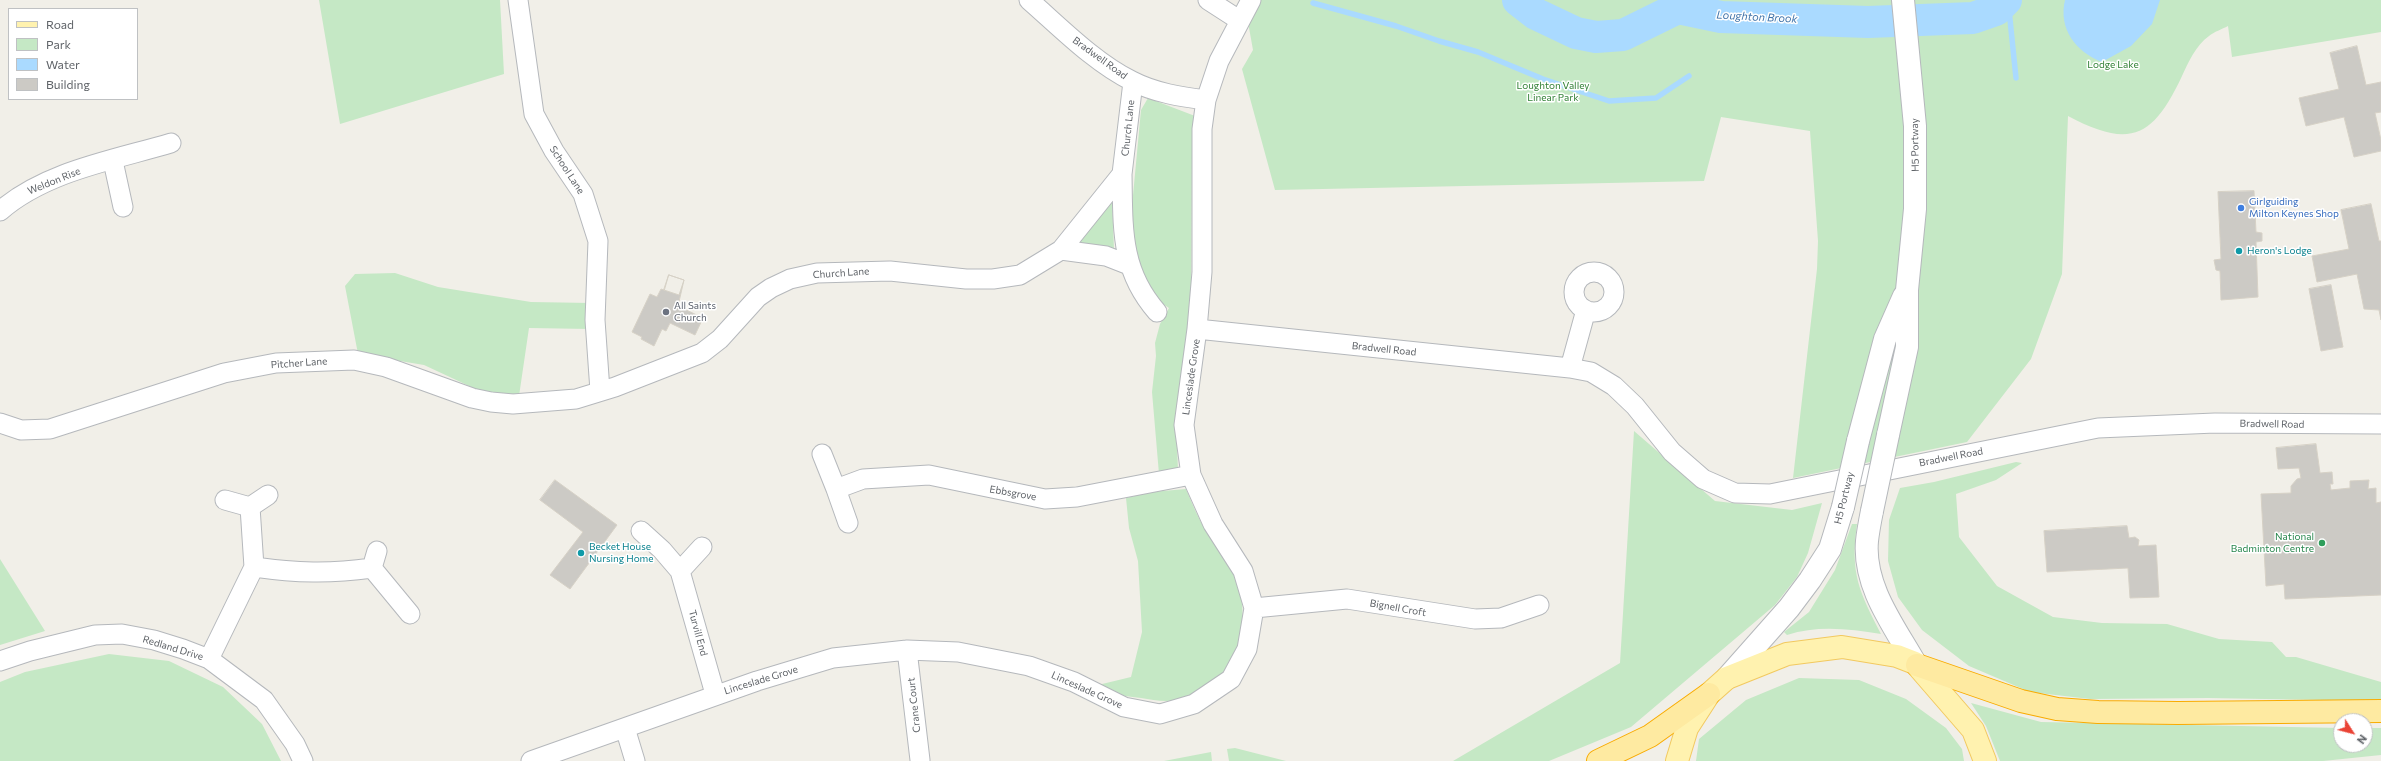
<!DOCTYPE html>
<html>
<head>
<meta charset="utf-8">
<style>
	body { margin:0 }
	#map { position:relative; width:2381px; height:761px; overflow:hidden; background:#f1efe8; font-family:Commissioner,sans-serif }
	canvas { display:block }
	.legend { position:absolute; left:8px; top:8px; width:130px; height:92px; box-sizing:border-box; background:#fff; border:1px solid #bfc1c3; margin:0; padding:5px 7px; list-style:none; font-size:12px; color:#5f6368 }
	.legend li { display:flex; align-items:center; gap:8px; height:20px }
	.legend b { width:20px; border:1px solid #bfc1c3 }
	.north { position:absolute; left:2333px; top:713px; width:40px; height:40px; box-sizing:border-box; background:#fff; border:1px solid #bfc1c3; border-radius:50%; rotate:126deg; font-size:11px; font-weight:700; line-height:16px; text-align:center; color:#5f6368 }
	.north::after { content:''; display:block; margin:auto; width:14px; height:18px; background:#ea4335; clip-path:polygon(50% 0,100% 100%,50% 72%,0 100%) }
</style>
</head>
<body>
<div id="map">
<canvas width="2381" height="761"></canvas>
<ul class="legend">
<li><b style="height:5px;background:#fff2af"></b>Road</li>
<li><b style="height:11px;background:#c5e8c5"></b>Park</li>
<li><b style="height:11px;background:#aadaff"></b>Water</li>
<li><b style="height:11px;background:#cccac5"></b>Building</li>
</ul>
<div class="north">N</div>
</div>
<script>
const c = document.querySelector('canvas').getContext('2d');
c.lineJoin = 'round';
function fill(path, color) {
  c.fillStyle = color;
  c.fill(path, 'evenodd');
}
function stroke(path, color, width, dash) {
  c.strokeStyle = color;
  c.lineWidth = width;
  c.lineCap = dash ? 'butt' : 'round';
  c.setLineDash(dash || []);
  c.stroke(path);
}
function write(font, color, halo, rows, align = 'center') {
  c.font = font + ' Commissioner,sans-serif';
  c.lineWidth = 3;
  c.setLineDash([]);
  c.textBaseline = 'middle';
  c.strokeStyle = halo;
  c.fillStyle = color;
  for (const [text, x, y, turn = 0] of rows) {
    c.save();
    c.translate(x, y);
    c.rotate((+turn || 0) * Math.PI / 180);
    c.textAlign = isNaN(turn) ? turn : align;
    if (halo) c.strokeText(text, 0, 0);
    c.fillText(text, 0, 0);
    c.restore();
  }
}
const green = new Path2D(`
	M319 0H500L504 74 340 124Z
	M1244 0H1899L1898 17 1872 21 1903 22 1902 0H2381V32L2232 57 2228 26C2222 29 2214 32 2209 36 2196 45 2188 63 2182 76 2153 138 2130 149 2068 116L2062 274 2031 359 1967 442 1793 478 1817 269 1818 241 1810 131 1721 117 1704 181 1275 190 1242 69 1253 50Z
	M1148 98 1195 116 1192 154 1191 313 1177 447 1178 470 1159 474 1152 392 1156 356 1155 343 1160 324 1169 308 1151 296 1142 279 1133 237 1132 206 1141 110Z
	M1112 197 1114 250 1076 242Z
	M395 273 438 287 531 302 591 303 590 329 529 328 519 396 482 392 424 365 358 354 345 286 355 274Z
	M1634 431 1715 501 1792 510 1822 503 1808 553 1797 577 1775 605 1631 727 1549 761H1453L1620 663Z
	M2016 462 2022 463 1996 480 1956 494 1959 537 1997 586 2053 617 2102 623 2167 624 2219 639 2272 642 2286 657H2296L2381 682V701L2208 698 2090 699 2030 692 1969 666 1922 630 1898 597 1888 561 1889 520 1900 488 1934 482Z
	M1186 489C1192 503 1198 518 1206 531 1219 552 1237 571 1241 597 1250 646 1219 701 1166 701 1158 701 1149 699 1141 698 1123 696 1114 695 1098 685L1131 677 1142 632 1138 561 1129 528 1126 498 1151 492Z
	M1852 524H1857C1850 574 1859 591 1881 634 1849 629 1818 625 1787 635L1784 632 1809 612 1835 570Z
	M0 559 45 631 0 645Z
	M109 654 169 661 223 687 262 724 281 761H0V682L25 672Z
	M1799 678 1859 680 1906 699 1946 728 1962 749 1964 761H1696L1699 739 1746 700Z
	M1971 703 2041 722 2341 728V745H2365V728H2381V755L2323 761H2000L1986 726Z
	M1235 748 1286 761H1229L1227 749Z
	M1211 752 1212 761H1164Z`);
const water = new Path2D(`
	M2065 0H2160L2152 24 2131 46 2102 62C2076 52 2058 29 2065 0Z`);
const stream = new Path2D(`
	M2008 0 2016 78
	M1313 3 1396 26 1439 41 1478 52 1543 79 1609 101 1656 98 1689 76`);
const river = new Path2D(`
	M1518 0 1536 14 1576 33 1596 37 1623 35 1678 8 1721 17 1868 22 1973 18 1996 10 2006 0`);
const building = new Path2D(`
	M2357 46 2366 85 2381 82V112L2375 113 2381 140V151L2354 157 2344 117 2306 126 2299 98 2339 89 2330 53Z
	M2254 191 2256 232 2262 233V241L2256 242 2258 297 2221 300 2220 271 2216 270 2214 260 2221 259 2218 192Z
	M2371 204 2379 241H2381V320L2379 310 2364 309 2357 274 2317 282 2312 256 2349 249 2341 210Z
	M669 275 684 280 678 306 703 318 695 335 670 323 666 331 662 329 654 346 641 339 642 337 632 332 650 294 657 297 661 289 664 290Z
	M669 275 684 280 679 295 664 290Z
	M2331 285 2343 347 2321 351 2309 289Z
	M2316 444 2320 473 2332 472 2333 484H2330L2331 490 2350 488V481L2369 480 2368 489 2376 488V503L2381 502V595L2285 599 2284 584 2266 586 2261 494 2291 493V486L2297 479 2301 478 2299 468 2278 469 2276 448Z
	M555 480 617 525 570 589 550 575 583 532 540 500Z
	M2127 526 2129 538 2135 537 2139 540 2138 546 2156 545 2159 597 2130 598 2128 568 2047 572 2044 531Z`);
const minor = new Path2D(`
	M518 0 534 114 554 151 583 194 598 241 595 320 600 391
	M1029 0C1061 28 1094 62 1132 81 1155 93 1182 97 1206 100
	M1208 0 1239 20
	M113 161 123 207
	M1122 174C1123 227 1120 270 1157 312
	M0 211C46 171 114 160 171 143
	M1061 250 1106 256 1129 265
	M1574 292a20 20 0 1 1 40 0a20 20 0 1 1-40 0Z
	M1197 329 1570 368 1591 372 1614 386 1635 406 1672 452 1703 479 1735 493 1770 494 2098 428 2215 423 2381 424
	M1570 368 1586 310
	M0 423 21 430 50 429 224 373 276 363 354 360 386 367 472 398 491 402 513 404 576 399 615 387 702 353 720 339 758 297 771 288 790 279 817 273 890 271 966 279H993L1020 275 1061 250 1122 174 1133 82
	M822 454 836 489
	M225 500 250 507 268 495
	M848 523 836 489 863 479 929 475 1045 499 1077 497 1191 475
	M641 531 662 550 680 571 715 694
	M254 567C297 573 329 574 372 568L410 614
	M372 568 377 551
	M680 571 702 547
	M1254 608 1347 599 1475 619 1501 618 1539 605
	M907 650 920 760
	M209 659 254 567 250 507
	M0 661 30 651 95 635 122 634 154 640 183 649 209 659 264 700 295 744 303 761
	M625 728 635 761
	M531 761 757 681 833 658 907 650 958 652 1029 666 1074 682 1124 707 1160 714 1194 704 1231 679 1247 649 1254 608 1243 571 1213 524 1191 475 1184 425 1197 329 1202 272V129L1206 100 1219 61 1251 0`);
const tertiary = new Path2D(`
	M1888 435 1907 347V290L1915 209V126L1903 0
	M1858 441 1885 339 1904 296
	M1872 511C1870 521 1868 531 1867 541 1863 586 1894 626 1915 663
	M1727 678 1789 608 1810 580 1830 549 1843 507`);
const primary = new Path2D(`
	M1677 761 1687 728 1709 694 1727 678 1787 654 1842 647 1897 656 1915 663 1973 730 1985 761`);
const trunk = new Path2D(`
	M1917 665 2021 701 2057 709 2098 712 2178 713 2381 711
	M1598 761 1650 736 1709 694`);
const tertiaryBridge = new Path2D(`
	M1843 507 1858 441
	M1872 511 1888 435`);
const markers = [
	[2241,208,4,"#3f7fe0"],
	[2239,251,4,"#0f9aa8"],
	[666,312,4,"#6b7280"],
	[2322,543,4,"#2e9e5b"],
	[581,553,4,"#0f9aa8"]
];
const streetNames = [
	["Bradwell Road",1100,58,36],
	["Church Lane",1128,128,-84],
	["H5 Portway",1915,145,-91],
	["School Lane",567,170,57],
	["Weldon Rise",54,181,-22],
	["Church Lane",841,273,-4],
	["Bradwell Road",1384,349,6],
	["Pitcher Lane",299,363,-4],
	["Linceslade Grove",1191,377,-82],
	["Bradwell Road",2272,424,1],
	["Bradwell Road",1951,457,-11],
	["Ebbsgrove",1013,493,10],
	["H5 Portway",1844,498,-76],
	["Bignell Croft",1398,608,10],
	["Turvill End",698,633,75],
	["Redland Drive",173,648,17],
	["Linceslade Grove",761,680,-17],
	["Linceslade Grove",1087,690,24],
	["Crane Court",914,705,-96]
];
const parkNames = [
	["Lodge Lake",2113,65],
	["Loughton Valley",1553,86],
	["Linear Park",1553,98]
];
const shopNames = [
	["Girlguiding",2249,202],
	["Milton Keynes Shop",2249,214]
];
const cultureNames = [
	["Heron's Lodge",2247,251],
	["Becket House",589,547],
	["Nursing Home",589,559]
];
const worshipNames = [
	["All Saints",674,306],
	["Church",674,318]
];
const leisureNames = [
	["National",2314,537],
	["Badminton Centre",2314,549]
];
const waterNames = [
	["Loughton Brook",1757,17,3]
];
fill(green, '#c5e8c5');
fill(water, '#aadaff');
stroke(stream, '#aadaff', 5.5);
stroke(river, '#aadaff', 32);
fill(building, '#cccac5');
stroke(building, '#d6d1c6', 1);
stroke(minor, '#b5b8bc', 21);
stroke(tertiary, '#b5b8bc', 24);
stroke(primary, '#f2c960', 24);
stroke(trunk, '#f9ab00', 24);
stroke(minor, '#fff', 19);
stroke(tertiary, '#fff', 22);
stroke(primary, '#fff2af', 22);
stroke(trunk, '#feeaa1', 22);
stroke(tertiaryBridge, '#b5b8bc', 24, []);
stroke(tertiaryBridge, '#fff', 22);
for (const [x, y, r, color] of markers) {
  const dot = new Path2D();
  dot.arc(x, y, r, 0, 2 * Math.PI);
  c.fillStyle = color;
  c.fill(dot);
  stroke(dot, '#fff', 1.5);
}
write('10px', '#5f6368', '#fff', streetNames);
write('10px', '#348238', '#fff', parkNames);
write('10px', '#366cbe', '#fff', shopNames, 'left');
write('10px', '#0d838f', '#fff', cultureNames, 'left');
write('10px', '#5b616d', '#fff', worshipNames, 'left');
write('10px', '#27864d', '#fff', leisureNames, 'right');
write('italic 11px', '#4174aa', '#fff', waterNames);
</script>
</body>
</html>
